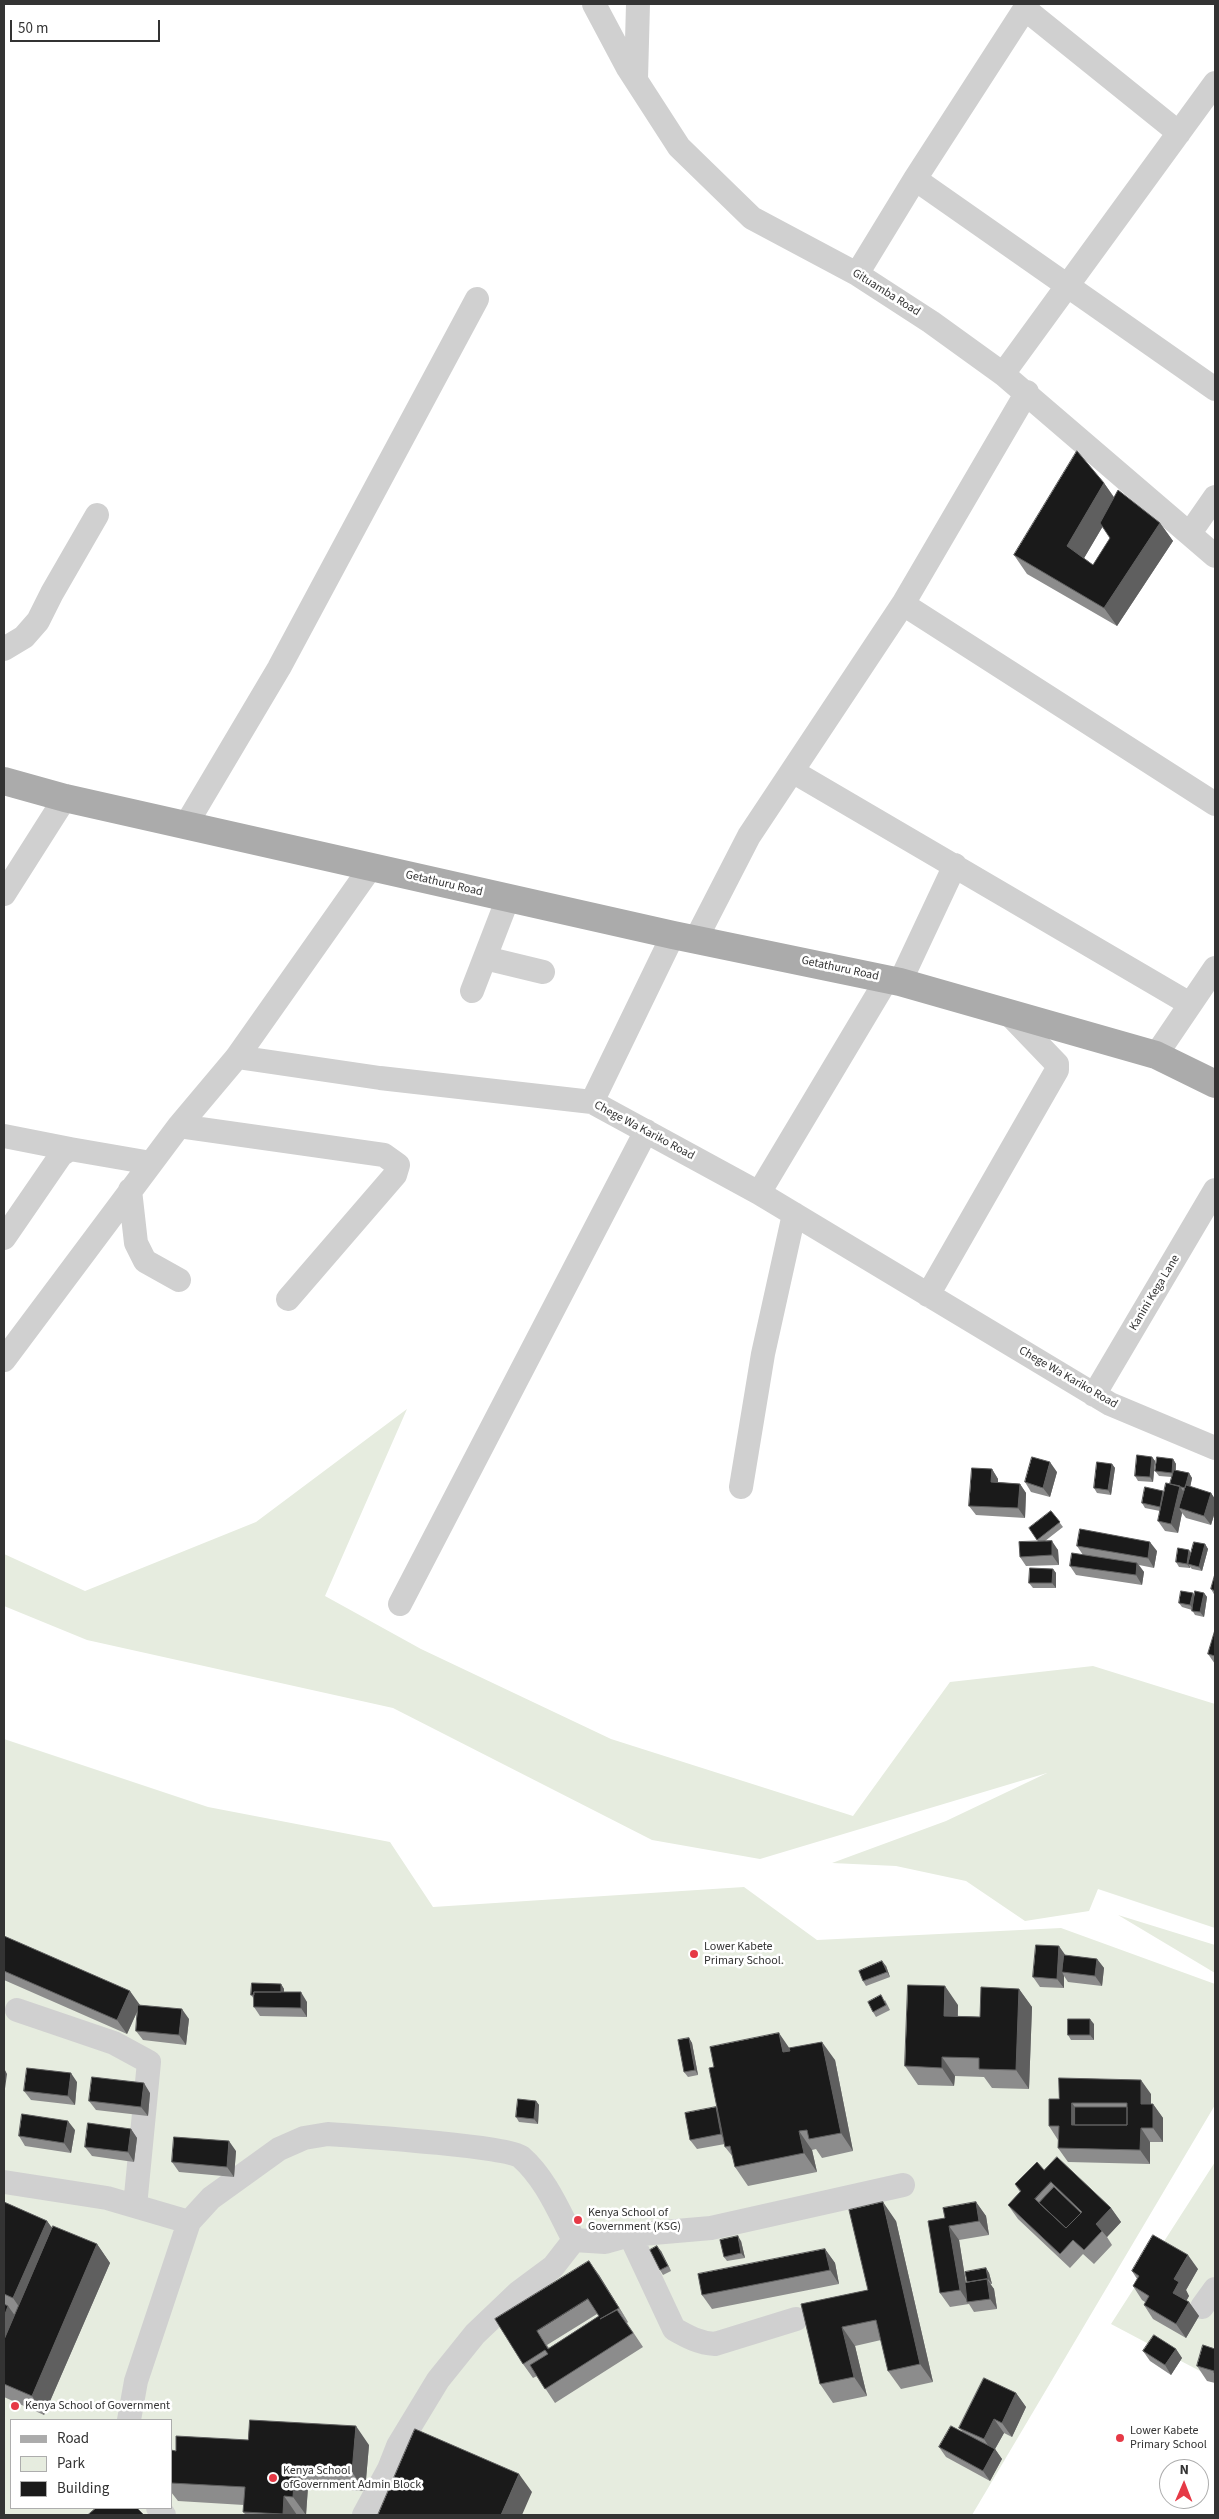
<!DOCTYPE html>
<html>
<head>
<meta charset="utf-8">
<style>
	body { margin:0 }
	#map { position:relative; width:1219px; height:2519px; overflow:hidden; background:#fff; font-family:"Source Sans 3",sans-serif }
	canvas { display:block }
	.frame { position:absolute; inset:0; border:5px solid #333; pointer-events:none }
	.legend { position:absolute; left:10px; top:2419px; width:162px; height:90px; box-sizing:border-box; background:#fff; border:1px solid #adadad; margin:0; padding:6px 9px; list-style:none; font-size:15px; color:#333 }
	.legend li { display:flex; align-items:center; gap:10px; height:25px }
	.legend b { width:25px; border:1px solid #adadad }
	.north { position:absolute; left:1159px; top:2459px; width:50px; height:50px; box-sizing:border-box; background:#fff; border:1px solid #adadad; border-radius:50%; rotate:1deg; font-size:14px; font-weight:700; line-height:20px; text-align:center; color:#333 }
	.north::after { content:''; display:block; margin:auto; width:18px; height:22px; background:#e63946; clip-path:polygon(50% 0,100% 100%,50% 72%,0 100%) }
	.scale { position:absolute; left:10px; top:20px; width:150px; height:22px; box-sizing:border-box; border:2px solid #333; border-top:0; padding-left:6px; font-size:15px; line-height:18px; white-space:nowrap; color:#333; -webkit-text-stroke:4px #fff; paint-order:stroke }
</style>
</head>
<body>
<div id="map">
<canvas width="1219" height="2519"></canvas>
<div class="frame"></div>
<ul class="legend">
<li><b style="height:6px;background:#ababab"></b>Road</li>
<li><b style="height:14px;background:#e6ecdf"></b>Park</li>
<li><b style="height:14px;background:#1a1a1a"></b>Building</li>
</ul>
<div class="north">N</div>
<div class="scale">50 m</div>
</div>
<script>
const c = document.querySelector('canvas').getContext('2d');
c.lineJoin = 'round';
function fill(path, color) {
  c.fillStyle = color;
  c.fill(path, 'evenodd');
}
function stroke(path, color, width, dash) {
  c.strokeStyle = color;
  c.lineWidth = width;
  c.lineCap = dash ? 'butt' : 'round';
  c.setLineDash(dash || []);
  c.stroke(path);
}
function write(font, color, halo, rows, align = 'center') {
  c.font = font + ' "Source Sans 3",sans-serif';
  c.lineWidth = 5;
  c.setLineDash([]);
  c.textBaseline = 'middle';
  c.strokeStyle = halo;
  c.fillStyle = color;
  for (const [text, x, y, turn = 0] of rows) {
    c.save();
    c.translate(x, y);
    c.rotate((+turn || 0) * Math.PI / 180);
    c.textAlign = isNaN(turn) ? turn : align;
    if (halo) c.strokeText(text, 0, 0);
    c.fillText(text, 0, 0);
    c.restore();
  }
}
const green = new Path2D(`
	M407 1409 325 1596 421 1649 611 1739 853 1816 950 1682 1093 1666 1215 1704V1928L1098 1889 1089 1911 1025 1921 966 1881 896 1866 832 1863 946 1821 1047 1773 760 1859 652 1840 393 1708 87 1640 4 1606V1554L85 1591 256 1522Z
	M4 1739 208 1807 390 1842 433 1907 744 1887 817 1940 1061 1928 1215 1984V2105L972 2515H4ZM11 2420H171V2508H11Z
	M1118 1915 1215 1945V1973Z
	M1215 2162V2379L1111 2324Z`);
const minor = new Path2D(`
	M594 4 628 68 679 147 752 218 857 274 931 322 1003 374 1215 556
	M1025 9 1179 133
	M636 79 638 4
	M915 179 1215 389
	M857 274 915 179 1028 4
	M1003 374 1215 83
	M1190 533 1215 497
	M903 604 1027 392
	M4 649 24 637 38 621 52 593 97 515
	M792 771 1190 1004
	M187 823 279 668 477 299
	M4 894 65 798
	M696 939 749 836 903 604 1215 804
	M485 958 543 972
	M900 982 955 865
	M472 991 508 898
	M1156 1055 1215 968
	M237 1057 380 1078 592 1102 759 1193 1110 1404 1215 1448
	M592 1102 673 935
	M179 1126 384 1155 398 1165 395 1175 288 1299
	M4 1136 70 1149
	M130 1190 136 1243 145 1261 179 1280
	M759 1193 887 979
	M4 1238 61 1155 70 1149 151 1163
	M928 1295 1057 1070V1064L1008 1013
	M4 1360 179 1126 237 1057 371 867
	M1094 1395 1215 1190
	M741 1487 763 1354 794 1214
	M400 1604 646 1131
	M17 2010 114 2043 149 2062 135 2206
	M4 2182 107 2198 189 2222
	M630 2235 674 2329C688 2337 699 2343 715 2344L796 2319
	M1202 2307 1215 2289
	M129 2420 136 2381 189 2222 211 2198 279 2149 304 2138 328 2134C356 2136 508 2146 521 2157 546 2179 559 2212 574 2240
	M158 2508 164 2515
	M364 2515 389 2469 398 2446 438 2380 475 2334 518 2293 553 2267 574 2240 605 2242 630 2235 711 2228 903 2185`);
const major = new Path2D(`
	M4 781 65 798 673 935 900 982 1156 1055 1215 1084`);
const wall = new Path2D(`
	M1104 483 1114 497 1160 523 1173 541 1117 626 1027 574 1014 555ZM1103 526 1110 538 1093 565 1084 558Z
	M1152 1457 1155 1461 1153 1482 1138 1481 1135 1476Z
	M1173 1459 1176 1464V1470L1189 1473 1192 1478 1190 1487 1211 1493 1215 1499V1512L1211 1525 1186 1518 1182 1513 1178 1533 1165 1531 1158 1521 1160 1511 1145 1508 1142 1503 1164 1492 1170 1484 1172 1477 1159 1476 1155 1471Z
	M1112 1464 1115 1468 1111 1495 1097 1493 1094 1488Z
	M992 1469 998 1479V1482L1020 1484 1026 1493 1025 1518 976 1515 969 1506Z
	M1057 1472 1050 1497 1031 1492 1025 1482Z
	M1051 1511 1063 1527 1045 1541 1058 1550 1059 1565 1026 1566 1020 1557 1038 1541 1029 1528Z
	M1205 1544 1208 1549 1202 1571 1192 1569 1190 1567V1568L1179 1567 1176 1562Z
	M1077 1546 1157 1551 1154 1568 1139 1565 1144 1572 1142 1585 1076 1575 1070 1566 1083 1555Z
	M1053 1569 1056 1573V1588H1033L1029 1583Z
	M1215 1574V1596L1211 1589Z
	M1204 1593 1207 1597 1204 1617 1195 1615 1192 1610 1182 1607 1179 1603Z
	M1215 1630V1664L1208 1654Z
	M4 1936 140 2005 189 2019 186 2045 143 2040 136 2031 138 2010 127 2034 4 1980Z
	M1065 1955 1097 1959 1104 1968 1102 1986 1068 1982 1064 1976V1988L1040 1987 1033 1977Z
	M886 1966 890 1977 866 1986 863 1981Z
	M281 1984 284 1989V1992L307 2002V2017L260 2016 254 2007V1999L251 1995Z
	M1019 1989 1032 2007 1029 2089 992 2088 984 2077 955 2076 954 2086 918 2085 905 2066 958 2005V2016L980 2017Z
	M885 2000 890 2010 876 2017 873 2012Z
	M1094 2024V2040H1071L1068 2035Z
	M689 2038 692 2043 698 2075 688 2077 684 2072Z
	M790 2048 835 2060 853 2151 822 2158 816 2149 812 2150 817 2172 748 2186 735 2167 733 2157 725 2147V2144L697 2149 690 2140 718 2109Z
	M77 2082 75 2105 31 2100 24 2091Z
	M150 2093 148 2116 96 2110 89 2101Z
	M1151 2094V2104H1153L1163 2118V2142H1150V2164L1068 2162 1058 2148V2140L1049 2126 1059 2099Z
	M536 2101 539 2105 538 2124 519 2122 516 2117Z
	M131 2129 137 2138 134 2162 92 2156 85 2147Z
	M75 2130 71 2153 25 2146 19 2136Z
	M236 2151 234 2177 179 2172 172 2162Z
	M1044 2170 1111 2208 1121 2222 1107 2237 1112 2245 1094 2264 1083 2254 1070 2268 1018 2219 1008 2205 1020 2192 1015 2184Z
	M4 2202 47 2221 52 2228 97 2244 110 2263 44 2415 4 2397Z
	M976 2202 986 2216 989 2235 959 2240 966 2283 986 2268 989 2273 992 2284H990L994 2289 997 2309 974 2312 969 2304 950 2307 940 2293 945 2218Z
	M896 2221 933 2382 901 2389 888 2371 881 2340 855 2346 867 2396 833 2403 820 2384 801 2304 868 2290Z
	M741 2241 745 2258 727 2261 724 2257Z
	M825 2249 835 2263 839 2284 712 2309 702 2295Z
	M661 2251 671 2271 663 2275 660 2270Z
	M1198 2269 1186 2290 1189 2296 1186 2301 1189 2302 1199 2316 1186 2338 1153 2319 1144 2305 1145 2302 1142 2300 1133 2286 1137 2279 1132 2271Z
	M599 2275 628 2322 627 2323 643 2347 555 2403 537 2376 533 2378 523 2364 495 2319ZM597 2314 599 2316 549 2348 547 2345Z
	M1176 2349 1182 2358 1171 2375 1150 2361 1143 2351Z
	M1215 2349V2383L1207 2381 1197 2366Z
	M1016 2393 1026 2407 1012 2437 1004 2433 995 2449 1002 2459 990 2481 946 2457 939 2447 962 2431 959 2428Z
	M248 2440 369 2445 365 2491 308 2487 306 2515H246L243 2512 244 2505 178 2501 171 2492V2450L176 2451Z`);
const shadedWall = new Path2D(`
	M1104 483 1117 502 1080 565 1067 546Z
	M1160 523 1173 541 1117 626 1104 608Z
	M1152 1457 1155 1461 1153 1482 1150 1477Z
	M1173 1459 1176 1464 1175 1477 1172 1473Z
	M1050 1462 1057 1472 1050 1497 1043 1488Z
	M1112 1464 1115 1468 1111 1495 1108 1490Z
	M992 1469 998 1479V1491L991 1482Z
	M1189 1473 1192 1478 1189 1493 1185 1488Z
	M1020 1484 1026 1493 1025 1518 1018 1508Z
	M1180 1486 1186 1496 1179 1508 1182 1513 1178 1533 1171 1524Z
	M1163 1491 1167 1496 1163 1512 1160 1507Z
	M1211 1493 1215 1499V1505H1214L1215 1507V1512L1211 1525 1204 1516Z
	M1052 1541 1058 1550 1059 1565 1052 1555Z
	M1150 1542 1157 1551 1154 1568 1148 1558Z
	M1205 1544 1208 1549 1202 1571 1199 1567Z
	M1189 1550 1192 1555 1188 1564 1190 1567V1568L1187 1564Z
	M1137 1563 1144 1572 1142 1585 1136 1575Z
	M1053 1569 1056 1573V1588L1052 1583Z
	M1193 1593 1196 1598 1194 1610 1190 1605Z
	M1204 1593 1207 1597 1204 1617 1200 1612Z
	M1059 1946 1066 1956 1062 1972 1064 1976V1988L1057 1979Z
	M1097 1959 1104 1968 1102 1986 1095 1976Z
	M882 1961 886 1966 890 1977 887 1972Z
	M281 1984 284 1989V2000L281 1995Z
	M945 1986 958 2005 957 2034 944 2016Z
	M1019 1989 1032 2007 1029 2089 1016 2070Z
	M130 1991 140 2005 127 2034 117 2020Z
	M301 1992 307 2002V2017L301 2008Z
	M182 2009 189 2019 186 2045 179 2035Z
	M1090 2019 1094 2024V2040L1090 2035Z
	M779 2033 792 2052H783Z
	M689 2038 692 2043 698 2075 695 2070Z
	M822 2042 835 2060 853 2151 841 2133Z
	M942 2057 955 2076 954 2086 942 2068Z
	M4 2068 7 2074 4 2096Z
	M71 2073 77 2082 75 2105 68 2096Z
	M1141 2080 1151 2094V2118L1141 2104Z
	M144 2083 150 2093 148 2116 141 2107Z
	M536 2101 539 2105 538 2124 534 2119Z
	M1072 2103 1082 2117 1075 2130 1072 2125Z
	M1153 2104 1163 2118V2142L1153 2128Z
	M716 2107 723 2117 728 2144 721 2134Z
	M68 2121 75 2130 71 2153 64 2143Z
	M1141 2128 1150 2142V2164L1140 2150Z
	M131 2129 137 2138 134 2162 128 2152Z
	M799 2131 812 2150 817 2172 804 2153Z
	M229 2141 236 2151 234 2177 227 2167Z
	M883 2202 896 2221 933 2382 920 2364Z
	M976 2202 986 2216 989 2235 979 2221Z
	M1111 2208 1121 2222 1107 2237 1102 2231 1096 2224Z
	M47 2221 60 2239 26 2317 13 2298Z
	M949 2226 959 2240 969 2302H968L960 2290Z
	M738 2236 741 2241 745 2258 741 2253Z
	M97 2244 110 2263 44 2415 32 2396Z
	M657 2246 661 2251 671 2271 668 2266Z
	M825 2249 835 2263 839 2284 830 2270Z
	M1188 2255 1198 2269 1186 2290 1189 2296 1183 2307 1173 2293 1174 2279Z
	M589 2261 599 2275 628 2322 619 2308Z
	M986 2268 989 2273 992 2284 988 2279Z
	M987 2279 994 2289 997 2309 990 2299Z
	M1189 2302 1199 2316 1186 2338 1176 2324Z
	M8 2306 21 2324 4 2365V2317Z
	M842 2327 855 2346 867 2396 854 2377Z
	M1176 2349 1182 2358 1171 2375 1165 2365Z
	M1016 2393 1026 2407 1012 2437 1002 2423Z
	M994 2419 1004 2433 995 2449 1002 2459 990 2481 983 2471 993 2453 984 2439Z
	M356 2426 369 2445 365 2491 352 2472Z
	M295 2468 308 2487 306 2515 293 2497Z
	M519 2474 532 2492 522 2515H501Z
	M284 2496 297 2515H283V2514Z`);
const building = new Path2D(`
	M1077 451 1104 483 1067 546 1093 565 1110 538 1100 523 1118 490 1160 523 1104 608 1014 555Z
	M1137 1455 1152 1457 1150 1477 1135 1476Z
	M1032 1457 1050 1462 1043 1488 1025 1482Z
	M1157 1457 1173 1459 1172 1473 1155 1471Z
	M1097 1462 1112 1464 1108 1490 1094 1488Z
	M972 1468 992 1469 991 1482 1020 1484 1018 1508 969 1506Z
	M1174 1470 1189 1473 1185 1488 1170 1484Z
	M1166 1483 1180 1486 1171 1524 1158 1521Z
	M1186 1485 1211 1493 1204 1516 1179 1508Z
	M1145 1487 1163 1491 1160 1507 1142 1503Z
	M1051 1511 1060 1522 1037 1540 1029 1528Z
	M1080 1529 1150 1542 1148 1558 1077 1546Z
	M1052 1541V1555L1020 1557 1019 1542Z
	M1194 1542 1205 1544 1199 1567 1188 1564Z
	M1178 1548 1189 1550 1187 1564 1176 1562Z
	M1072 1553 1137 1563 1136 1575 1070 1566Z
	M1030 1568 1053 1569 1052 1583H1029Z
	M1215 1574V1591L1211 1589Z
	M1181 1591 1193 1593 1190 1605 1179 1603Z
	M1195 1591 1204 1593 1200 1612 1192 1611Z
	M1215 1630V1656L1208 1654Z
	M4 1936 130 1991 117 2020 4 1971Z
	M1036 1945 1059 1946 1057 1979 1033 1977Z
	M1064 1955 1097 1959 1095 1976 1062 1972Z
	M882 1961 887 1972 863 1981 859 1971Z
	M252 1983 281 1984V1992H254V1995H251Z
	M908 1985 945 1986 944 2016 980 2017 981 1987 1019 1989 1016 2070 979 2069V2058L942 2057V2068L905 2066Z
	M254 1992H301V2008L254 2007Z
	M881 1995 886 2005 873 2012 868 2002Z
	M138 2005 182 2009 179 2035 136 2031Z
	M1068 2019H1090V2035H1068Z
	M779 2033 783 2052 790 2051 789 2048 822 2042 841 2133 809 2139 807 2130 799 2131 804 2153 735 2167 730 2146 725 2147 709 2068 714 2067 710 2047Z
	M689 2038 695 2070 684 2072 678 2040Z
	M27 2068 71 2073 68 2096 24 2091Z
	M92 2077 144 2083 141 2107 89 2101Z
	M1059 2078 1141 2080V2104H1153V2128H1141L1140 2150 1058 2148 1059 2126H1049V2099H1059ZM1072 2103H1127V2125H1072Z
	M518 2099 536 2101 534 2119 516 2117Z
	M716 2107 721 2134 690 2140 685 2113Z
	M1075 2107H1127V2125H1075Z
	M22 2114 68 2121 64 2143 19 2136Z
	M88 2123 131 2129 128 2152 85 2147Z
	M174 2137 229 2141 227 2167 172 2162Z
	M1057 2157 1111 2208 1096 2224 1102 2231 1084 2250 1073 2240 1060 2254 1008 2205 1021 2191 1015 2184 1037 2162 1044 2170ZM1051 2182 1082 2212 1066 2228 1035 2199Z
	M1054 2187 1081 2213 1066 2228 1039 2203Z
	M4 2202 47 2221 13 2298 4 2294Z
	M883 2202 920 2364 888 2371 876 2320 842 2327 854 2377 820 2384 801 2304 868 2290 849 2210Z
	M976 2202 979 2221 949 2226 960 2290 940 2293 928 2221 945 2218 943 2208Z
	M53 2226 97 2244 32 2396 4 2384V2340Z
	M1153 2235 1188 2255 1174 2279 1179 2282 1173 2293 1189 2302 1176 2324 1144 2305 1149 2296 1133 2286 1139 2276 1132 2271Z
	M738 2236 741 2253 724 2257 720 2240Z
	M657 2246 668 2266 660 2270 650 2250Z
	M825 2249 830 2270 702 2295 698 2274Z
	M589 2261 619 2308 600 2319 617 2310 633 2333 545 2389 530 2365 548 2354 545 2350 523 2364 495 2319ZM588 2299 599 2316 548 2349 537 2331Z
	M986 2268 988 2279 967 2282 965 2272Z
	M987 2279 990 2299 967 2302 965 2283Z
	M4 2304 8 2306 4 2317Z
	M1154 2335 1176 2349 1165 2365 1143 2351Z
	M1203 2345 1215 2349V2374L1214 2373V2371L1197 2366Z
	M984 2378 1016 2393 1002 2423 994 2419 984 2439 959 2428Z
	M250 2420 356 2426 352 2472 295 2468 293 2497 284 2496 283 2514 243 2512 245 2487 171 2483V2450L176 2451V2436L248 2440Z
	M951 2426 995 2449 983 2471 939 2447Z
	M415 2429 519 2474 501 2515H378Z
	M96 2508H137L144 2515H88Z`);
const markers = [
	[694,1954,5,"#e63946"],
	[578,2220,5,"#e63946"],
	[15,2406,5,"#e63946"],
	[1120,2438,5,"#e63946"],
	[273,2478,5,"#e63946"]
];
const streetNames = [
	["Gituamba Road",886,293,32],
	["Getathuru Road",444,884,13],
	["Getathuru Road",840,969,12],
	["Chege Wa Kariko Road",644,1131,28],
	["Kanini Kega Lane",1155,1293,-59],
	["Chege Wa Kariko Road",1068,1378,30]
];
const poiNames = [
	["Lower Kabete",704,1947],
	["Primary School.",704,1961],
	["Kenya School of",588,2213],
	["Government (KSG)",588,2227],
	["Kenya School of Government",25,2406],
	["Lower Kabete",1130,2431],
	["Primary School",1130,2445],
	["Kenya School",283,2471],
	["ofGovernment Admin Block",283,2485]
];
fill(green, '#e6ecdf');
stroke(minor, '#d0d0d0', 24);
stroke(major, '#ababab', 28);
fill(wall, '#8c8c8c');
fill(shadedWall, '#5f5f5f');
fill(building, '#1a1a1a');
stroke(building, '#5f5f5f', 1);
for (const [x, y, r, color] of markers) {
  const dot = new Path2D();
  dot.arc(x, y, r, 0, 2 * Math.PI);
  c.fillStyle = color;
  c.fill(dot);
  stroke(dot, '#fff', 2);
}
write('12px', '#333', '#fff', streetNames);
write('12px', '#333', '#fff', poiNames, 'left');
</script>
</body>
</html>
